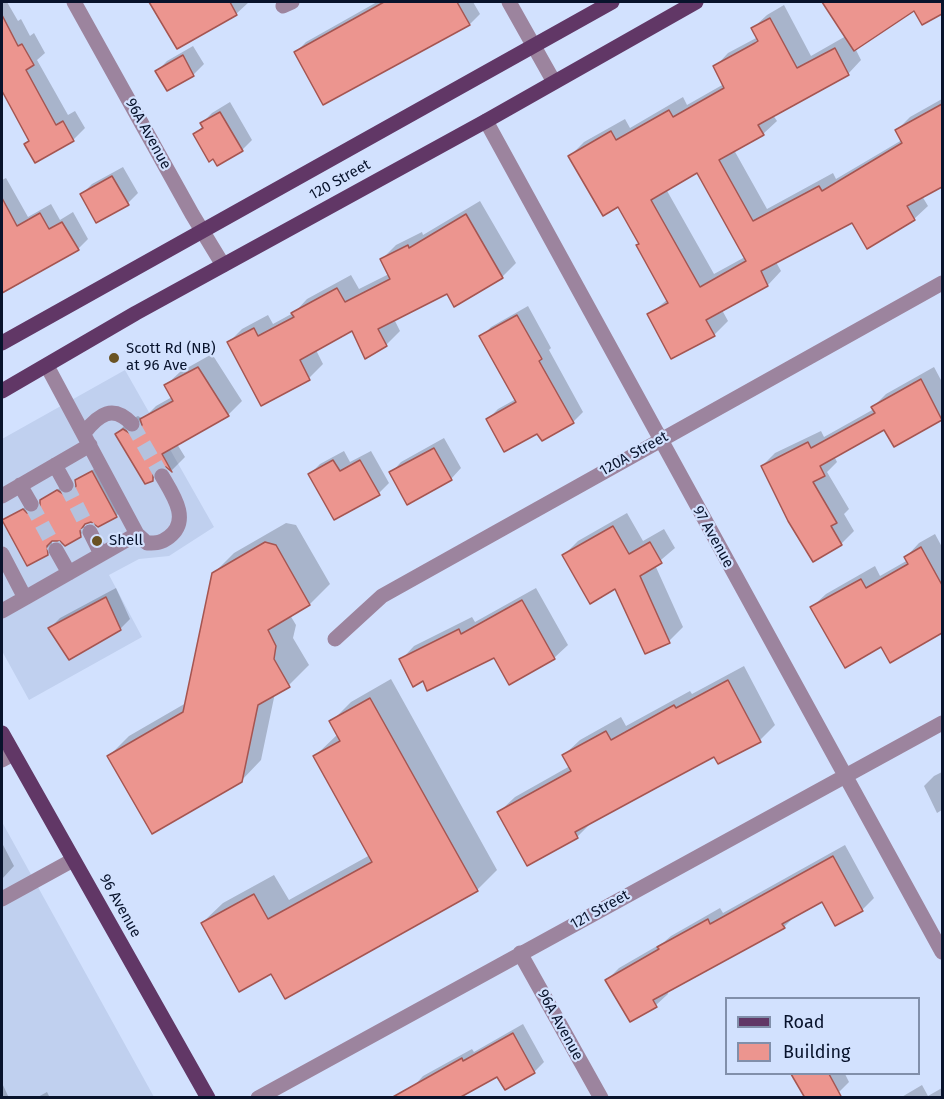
<!DOCTYPE html>
<html>
<head>
<meta charset="utf-8">
<style>
	body { margin:0 }
	#map { position:relative; width:944px; height:1099px; overflow:hidden; background:#d2e1fe; font-family:"Fira Sans",sans-serif }
	canvas { display:block }
	.frame { position:absolute; inset:0; border:3px solid #08132c; pointer-events:none }
	.legend { position:absolute; left:725px; top:997px; width:195px; height:78px; box-sizing:border-box; background:#d2e1fe; border:2px solid #818faa; margin:0; padding:8px 10px; list-style:none; font-size:18px; color:#08132c }
	.legend li { display:flex; align-items:center; gap:12px; height:30px }
	.legend b { width:30px; border:2px solid #818faa }
</style>
</head>
<body>
<div id="map">
<canvas width="944" height="1099"></canvas>
<div class="frame"></div>
<ul class="legend">
<li><b style="height:8px;background:#613766"></b>Road</li>
<li><b style="height:16px;background:#ec958f"></b>Building</li>
</ul>
</div>
<script>
const c = document.querySelector('canvas').getContext('2d');
c.lineJoin = 'round';
function fill(path, color) {
  c.fillStyle = color;
  c.fill(path, 'evenodd');
}
function stroke(path, color, width, dash) {
  c.strokeStyle = color;
  c.lineWidth = width;
  c.lineCap = dash ? 'butt' : 'round';
  c.setLineDash(dash || []);
  c.stroke(path);
}
function write(font, color, halo, rows, align = 'center') {
  c.font = font + ' "Fira Sans",sans-serif';
  c.lineWidth = 4.5;
  c.setLineDash([]);
  c.textBaseline = 'middle';
  c.strokeStyle = halo;
  c.fillStyle = color;
  for (const [text, x, y, turn = 0] of rows) {
    c.save();
    c.translate(x, y);
    c.rotate((+turn || 0) * Math.PI / 180);
    c.textAlign = isNaN(turn) ? turn : align;
    if (halo) c.strokeText(text, 0, 0);
    c.fillText(text, 0, 0);
    c.restore();
  }
}
const built = new Path2D(`
	M125 370 214 527 169 556 139 559 109 575 142 637 29 700 2 651V439Z
	M2 822 154 1097H2Z`);
const shadow = new Path2D(`
	M2 2H7L18 21 21 19 30 36 34 33 45 53 37 60 68 115 75 111 85 128 73 140 36 161 26 144 30 140 2 88Z
	M151 2H249L236 14 177 47Z
	M377 2H473L480 14 470 24 324 103 296 52 306 42Z
	M835 2H885L896 18 855 48 861 60 848 74 773 115 777 121 763 134 734 150 767 209 833 173 836 179 902 140 897 130 910 117 942 99V185L922 196 928 206 914 219 852 221 776 262 781 271 768 285 722 310 728 321 714 335 649 315 668 299 640 243 619 205 570 156 584 142 625 119 630 128 683 97 687 105 724 84 715 67 728 53 758 37 753 28 767 15 784 5 811 56 846 36 828 8ZM698 171 745 257 714 274 666 189Z
	M911 2H942V13L923 23Z
	M193 46 204 64 193 75 157 71 167 61Z
	M230 102 252 140 242 150 195 135 203 126 202 123 212 113Z
	M123 167 138 193 128 203 82 194 92 184Z
	M6 178 28 217 51 204 60 220 73 212 88 239 78 249 2 294V180Z
	M480 201 516 263 502 277 447 292 394 319 400 331 386 345 353 329 316 350 323 364 309 378 261 404 228 343 242 329 268 315 273 324 295 312 307 299 351 275 359 289 389 274 382 259 396 245 422 232 423 235Z
	M528 306 551 348 549 350 583 412 573 422 538 431 488 419 498 409 516 399 481 337 491 327Z
	M212 354 242 401 228 415 177 444 185 457 172 470 166 465 153 479 116 434 130 420 138 416 143 419 156 406 172 397 166 385 180 372Z
	M934 367 942 382V419L895 445 885 428 834 456 837 462 827 472 849 509 844 514 854 531 841 544 762 466 775 453 821 431 824 437 874 409 873 407 886 394Z
	M444 438 461 468 451 479 391 473 401 462Z
	M344 451 350 462 371 451 389 483 379 493 310 474 320 464Z
	M97 467 121 511 116 516 86 522 84 525 85 530 80 535 52 540V549L47 554 4 521 28 505 32 508H41V500L63 486 71 491 75 489 77 486 76 481Z
	M627 513 643 541 664 529 675 548 655 565 683 627 669 641 616 587 564 555 578 541Z
	M286 523 296 525 330 584 310 604 290 615 296 625 293 638 309 665 289 685 275 693 261 760 241 781 109 756 129 736 186 703 213 574 234 553Z
	M935 534 942 547V632L891 661 882 645 812 607 826 594 875 566 880 576 908 560 906 557 919 543Z
	M116 588 130 619 120 629 50 628 60 618Z
	M536 588 568 645 554 658 494 656 423 679 401 660 414 646 472 617 475 622Z
	M744 666 775 725 760 740 714 755 592 822 577 837 499 812 515 797 570 766 564 755 580 740 621 717 626 726 690 691 692 694Z
	M391 679 497 870 477 890 272 972 202 923 223 903 274 875 289 900 370 855 315 756 338 734 331 722 351 702Z
	M942 772V810L937 813 924 786 934 776Z
	M2 843 14 866 2 879Z
	M845 845 874 898 862 910 823 900 796 915 784 927 667 991 668 994 656 1005 630 1020 607 980 619 968 664 942 671 936 720 908 723 913Z
	M523 1024 544 1062 534 1072 498 1074 413 1087 423 1076 472 1049 474 1052Z
	M793 1074H845L849 1082 839 1092 828 1098H806Z
	M2 1083 9 1098H2Z
	M922 1085 928 1096 942 1088V1098H900Z
	M47 1092 50 1098H36Z`);
const building = new Path2D(`
	M149 2H230L237 15 177 49Z
	M384 2H457L470 25 323 105 294 52Z
	M822 2H942V14L922 25 914 11 854 51Z
	M2 15 18 46 22 44 34 65 26 70 56 125 63 121 74 141 35 163 24 144 29 141 2 91Z
	M770 18 797 68 835 48 849 75 758 125 764 135 719 160 753 221 819 186 822 191 902 143 895 130 942 104V187L907 206 915 220 867 249 852 223 761 271 768 286 706 320 715 336 671 359 647 314 668 303 636 245 639 244 618 207 603 216 568 156 611 131 616 140 669 110 673 117 724 88 713 66 755 43 758 41 751 28ZM697 173 746 261 700 287 651 200Z
	M183 55 194 76 167 91 155 71Z
	M220 112 243 151 217 166 213 159 209 162 193 134 203 128 200 123Z
	M112 176 129 205 96 223 80 194Z
	M2 198 17 226 40 213 49 229 62 222 79 250 2 293Z
	M466 214 503 278 454 307 447 294 378 329 387 346 365 359 352 331 300 360 310 380 261 406 227 342 254 328 258 336 294 317 291 313 337 288 345 302 390 279 380 259 408 245 409 248Z
	M517 315 542 359 539 361 574 423 542 441 537 434 504 452 486 419 516 402 479 336Z
	M198 367 229 416 162 454 172 472 166 467H158L153 472V481L145 484 115 434 123 429 131 434 139 431 142 425 140 419 173 401 164 385Z
	M921 379 942 420 894 447 884 430 820 466 825 476 813 482 837 523 831 526 842 545 813 562 788 521 761 466 808 442 811 448 875 413 871 407Z
	M434 448 452 480 407 505 389 472Z
	M333 460 340 471 360 460 380 495 334 520 308 474Z
	M92 471 117 517 98 527 91 522 85 524 80 531 81 537 65 546 60 541H52L47 546 48 555 27 566 2 520 23 509 27 513H35L40 508V500L57 490 65 495 71 493 76 486 75 480Z
	M613 526 629 554 650 542 662 563 640 576 670 643 645 654 615 589 590 604 562 555Z
	M265 542 276 545 310 605 268 630 276 646 274 659 290 687 258 705 242 782 152 834 107 756 183 712 212 573Z
	M921 547 942 585V633L890 663 881 647 845 668 810 607 861 579 866 588 908 564 904 557Z
	M106 597 121 630 69 660 48 628Z
	M522 600 555 659 509 685 494 658 427 691 423 681 413 687 399 659 459 629 461 634Z
	M728 680 761 742 718 764 714 757 658 787 575 832 578 838 527 866 497 812 571 771 562 755 606 731 611 740 674 705 676 708Z
	M370 698 478 891 285 999 271 974 239 992 201 923 254 894 268 919 372 862 313 756 340 741 329 721Z
	M833 856 863 911 835 926 822 902 782 924 785 928 653 1000 657 1007 630 1022 605 980 659 949 657 947 708 919 710 924Z
	M513 1033 535 1073 505 1090 497 1077 459 1098H391L462 1058 463 1061Z
	M791 1074H829L842 1098H805Z`);
const minorTunnel = new Path2D(`
	M132 424 162 476
	M66 485 90 532
	M31 504 56 550`);
const minor = new Path2D(`
	M74 2 192 214 223 265
	M509 2 554 82
	M283 6 292 2
	M486 121 942 952
	M84 433C99 414 113 404 132 424
	M55 465 66 485
	M20 485 31 504
	M2 496 90 445
	M90 532 101 554
	M137 534 147 543C157 543 161 543 169 537 191 520 173 495 162 476
	M56 550 69 573
	M2 554 25 598 2 611
	M25 598 137 534 47 366
	M335 639 382 596 942 283
	M2 760 13 754
	M2 899 73 860
	M520 953 601 1098
	M258 1098 942 723`);
const major = new Path2D(`
	M2 343 612 2
	M2 391 136 313 486 121 696 2
	M2 733 208 1098`);
const markers = [
	[114,358,6,"#6a5323"],
	[97,541,6,"#6a5323"]
];
const streetNames = [
	["96A Avenue",148,134,61],
	["120 Street",340,180,-29],
	["120A Street",634,454,-29],
	["97 Avenue",713,537,61],
	["96 Avenue",120,906,61],
	["121 Street",600,910,-29],
	["96A Avenue",560,1025,61]
];
const poiNames = [
	["Scott Rd (NB)",126,349],
	["at 96 Ave",126,366],
	["Shell",109,541]
];
fill(built, '#c0d0ef');
fill(shadow, '#0003');
fill(building, '#ec958f');
stroke(building, '#a55551', 1.5);
stroke(minorTunnel, '#b4c2de', 15, [15, 8]);
stroke(minor, '#9c849e', 15);
stroke(major, '#613766', 15);
for (const [x, y, r, color] of markers) {
  const dot = new Path2D();
  dot.arc(x, y, r, 0, 2 * Math.PI);
  c.fillStyle = color;
  c.fill(dot);
  stroke(dot, '#d2e1fe', 2);
}
write('15px', '#08132c', '#d2e1fe', streetNames);
write('15px', '#08132c', '#d2e1fe', poiNames, 'left');
</script>
</body>
</html>
